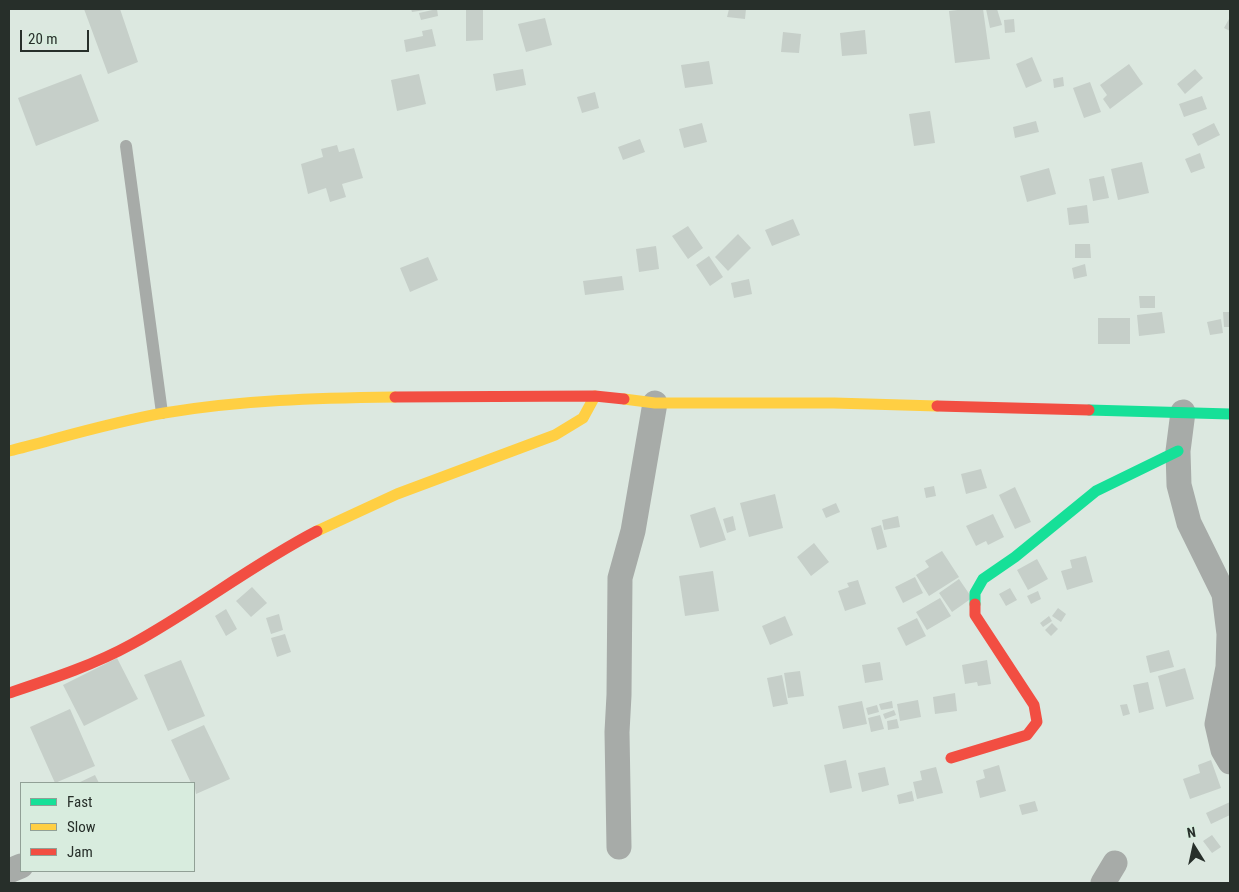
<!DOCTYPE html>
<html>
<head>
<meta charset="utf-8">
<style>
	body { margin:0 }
	#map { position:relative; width:1239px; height:892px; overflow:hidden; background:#dce8e0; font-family:"Roboto Condensed",sans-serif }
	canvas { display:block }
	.frame { position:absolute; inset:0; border:10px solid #272f2a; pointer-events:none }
	.legend { position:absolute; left:20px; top:782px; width:175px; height:90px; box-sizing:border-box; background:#d8ecde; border:1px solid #91a096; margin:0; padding:6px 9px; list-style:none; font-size:15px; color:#272f2a }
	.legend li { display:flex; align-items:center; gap:10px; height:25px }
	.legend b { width:25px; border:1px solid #91a096 }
	.north { position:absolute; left:1169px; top:822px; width:50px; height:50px; -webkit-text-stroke:4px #d8ecde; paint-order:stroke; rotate:350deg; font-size:14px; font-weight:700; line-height:20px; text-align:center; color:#272f2a }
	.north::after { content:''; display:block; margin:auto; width:18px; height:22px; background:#272f2a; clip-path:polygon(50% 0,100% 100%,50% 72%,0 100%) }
	.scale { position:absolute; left:20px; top:30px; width:69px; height:22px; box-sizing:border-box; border:2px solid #272f2a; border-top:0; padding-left:6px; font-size:15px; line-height:18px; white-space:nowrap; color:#272f2a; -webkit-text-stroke:4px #d8ecde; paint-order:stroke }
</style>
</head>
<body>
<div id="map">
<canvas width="1239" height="892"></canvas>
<div class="frame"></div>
<ul class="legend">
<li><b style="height:6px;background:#16e098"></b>Fast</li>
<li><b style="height:6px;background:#ffcf43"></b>Slow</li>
<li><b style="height:6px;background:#f24e42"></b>Jam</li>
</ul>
<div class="north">N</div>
<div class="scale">20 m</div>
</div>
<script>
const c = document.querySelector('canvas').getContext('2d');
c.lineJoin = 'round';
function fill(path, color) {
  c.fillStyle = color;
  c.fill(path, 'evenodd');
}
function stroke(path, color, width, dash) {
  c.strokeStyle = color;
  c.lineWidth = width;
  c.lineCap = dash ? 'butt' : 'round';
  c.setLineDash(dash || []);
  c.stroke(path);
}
const building = new Path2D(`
	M84 9H120L138 62 108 74Z
	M411 9H425V10L412 12Z
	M437 9 438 16 421 20 419 13Z
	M466 9H483V40L466 41Z
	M729 9H746L745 19 727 17Z
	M966 9H983L990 59 955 63 949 11Z
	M986 9H997L1002 25 990 28Z
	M545 18 552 45 526 52 518 24Z
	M1014 19 1015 32 1005 33 1004 20Z
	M1229 19 1230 20V31L1224 28Z
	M432 29 436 46 406 52 404 40 423 36 422 31Z
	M865 30 867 54 842 56 840 33Z
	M783 32 801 34 799 53 781 52Z
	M1032 57 1042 81 1026 88 1016 64Z
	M709 61 713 84 685 88 681 65Z
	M1129 64 1143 84 1110 109 1103 99 1107 95 1100 85Z
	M523 69 526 85 496 91 493 74Z
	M1195 69 1203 78 1185 94 1177 84Z
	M81 74 99 121 36 146 18 98Z
	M419 74 426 104 397 111 391 80Z
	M1063 77 1064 86 1054 88 1053 79Z
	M1090 82 1101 112 1084 118 1073 88Z
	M595 92 599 108 582 113 577 97Z
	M1202 96 1207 109 1184 117 1179 104Z
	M930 111 935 143 914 146 909 114Z
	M1036 121 1039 132 1015 138 1013 127Z
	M702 123 707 142 684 148 679 129Z
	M1214 123 1220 135 1198 146 1192 134Z
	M640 139 645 152 623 160 618 147Z
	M337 145 339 152 354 148 363 178 342 184 346 197 330 202 326 188 308 194 301 164 323 157 321 149Z
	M1200 153 1205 168 1191 173 1185 159Z
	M1142 162 1149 193 1118 200 1111 169Z
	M1049 168 1056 194 1027 202 1020 176Z
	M1104 176 1109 198 1093 201 1089 179Z
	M1087 205 1089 223 1069 225 1067 208Z
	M793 219 800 235 772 246 765 230Z
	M688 226 703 248 688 259 672 236Z
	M738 234 751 248 728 271 715 257Z
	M1075 244H1090L1091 258H1075Z
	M656 246 659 269 639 272 636 249Z
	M709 256 723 277 710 286 696 265Z
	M428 257 438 280 410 292 400 268Z
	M1085 264 1087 276 1074 279 1072 268Z
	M622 276 624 290 585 295 583 281Z
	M749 279 752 294 734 298 731 283Z
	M1139 296H1155V308H1140Z
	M1162 312 1165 333 1139 336 1137 315Z
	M1223 312H1230V327H1224Z
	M1098 318H1130V344H1098Z
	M1221 319 1223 333 1210 335 1207 322Z
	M981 469 987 488 966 494 961 474Z
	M934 486 936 496 926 498 924 488Z
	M1015 487 1031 522 1015 529 999 495Z
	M775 494 783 528 749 537 740 503Z
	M836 503 840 512 826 518 822 509Z
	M715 507 726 540 700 548 690 515Z
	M993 514 1004 537 988 545 986 541 976 546 966 526Z
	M733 516 736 530 727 533 723 519Z
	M898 516 900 527 884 530 882 520Z
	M881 525 887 547 877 550 871 528Z
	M814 543 829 562 811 576 797 557Z
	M942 551 959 577 929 596 916 575 929 567 925 561Z
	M1086 556 1093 582 1067 590 1061 571 1072 568 1070 560Z
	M1037 559 1048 579 1028 590 1017 570Z
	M713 571 719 611 685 616 679 576Z
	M915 577 923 593 903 603 895 587Z
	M959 579 972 598 952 612 939 593Z
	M858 580 866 604 845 611 838 591 849 587 847 583Z
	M252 587 267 603 251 617 236 601Z
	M1010 588 1017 600 1006 606 999 594Z
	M1038 591 1041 599 1031 604 1027 596Z
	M940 598 951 616 927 630 916 612Z
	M1058 608 1066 614 1061 622 1052 616Z
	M226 609 237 629 226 636 215 616Z
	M279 614 283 630 271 634 266 618Z
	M785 616 793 635 770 645 762 626Z
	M1049 616 1052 621 1043 627 1040 623Z
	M917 618 926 636 906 646 897 628Z
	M1052 623 1058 629 1051 636 1045 630Z
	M285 634 291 652 277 657 271 638Z
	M1169 650 1174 667 1150 673 1146 656Z
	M117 658 138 699 84 726 63 685Z
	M181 660 205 716 168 731 144 675Z
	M987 660 991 684 978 686 977 682 965 684 962 665Z
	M880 662 883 680 865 683 862 665Z
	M1185 668 1194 699 1166 707 1158 676Z
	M800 671 804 696 788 698 784 673Z
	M782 675 788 704 773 707 767 678Z
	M1148 682 1154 709 1139 713 1133 685Z
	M955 693 957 711 935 714 933 697Z
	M918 700 921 717 900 721 897 704Z
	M862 701 867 724 843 729 838 706Z
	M892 701 893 708 881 710 879 704Z
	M1127 704 1130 714 1123 716 1120 705Z
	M877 705 879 712 868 715 866 708Z
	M70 709 95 766 55 783 30 727Z
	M894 710 896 715 885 719 883 714Z
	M880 715 884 729 871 732 868 718Z
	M897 719 899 728 888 730 887 721Z
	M204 725 230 779 196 794 194 783H191L171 740Z
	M846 760 852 788 830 793 824 765Z
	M1211 760 1221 788 1190 799 1183 779 1200 773 1198 765Z
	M999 765 1006 791 980 798 976 781 985 778 983 770Z
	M885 767 889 785 862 792 858 773Z
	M936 767 943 793 917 799 913 782 922 780 920 771Z
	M95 775 99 783H78Z
	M912 791 914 801 899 804 897 795Z
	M1035 801 1038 811 1022 815 1019 805Z
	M1230 802V815L1211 824 1206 813Z
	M1212 835 1221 847 1212 853 1203 841Z`);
const lane = new Path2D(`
	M126 146 162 413`);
const street = new Path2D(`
	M1183 412 1178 451 1179 485 1189 523 1224 594 1229 634 1228 667 1217 724 1223 750 1230 762
	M619 847 617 732 619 695 620 578 633 531 655 403
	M9 871 21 866
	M1103 883 1115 863`);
const fast = new Path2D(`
	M1089 410 1230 414
	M975 604V593L983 579 1015 557 1096 491 1178 451`);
const slow = new Path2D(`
	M624 399 655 403H834L937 406
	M9 451C60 438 112 422 164 413 241 400 317 398 395 397
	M317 531 397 494 555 435 583 418 595 396`);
const jam = new Path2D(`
	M395 397 595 396 624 399
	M937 406 1089 410
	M9 693C51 679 94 665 132 644 196 609 253 564 317 531
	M951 758 1027 735 1037 722 1034 705 975 615V604`);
fill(building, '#c6cfc9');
stroke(lane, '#a7aba8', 12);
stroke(street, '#a7aba8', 25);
stroke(fast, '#16e098', 11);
stroke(slow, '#ffcf43', 11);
stroke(jam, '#f24e42', 11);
</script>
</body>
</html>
